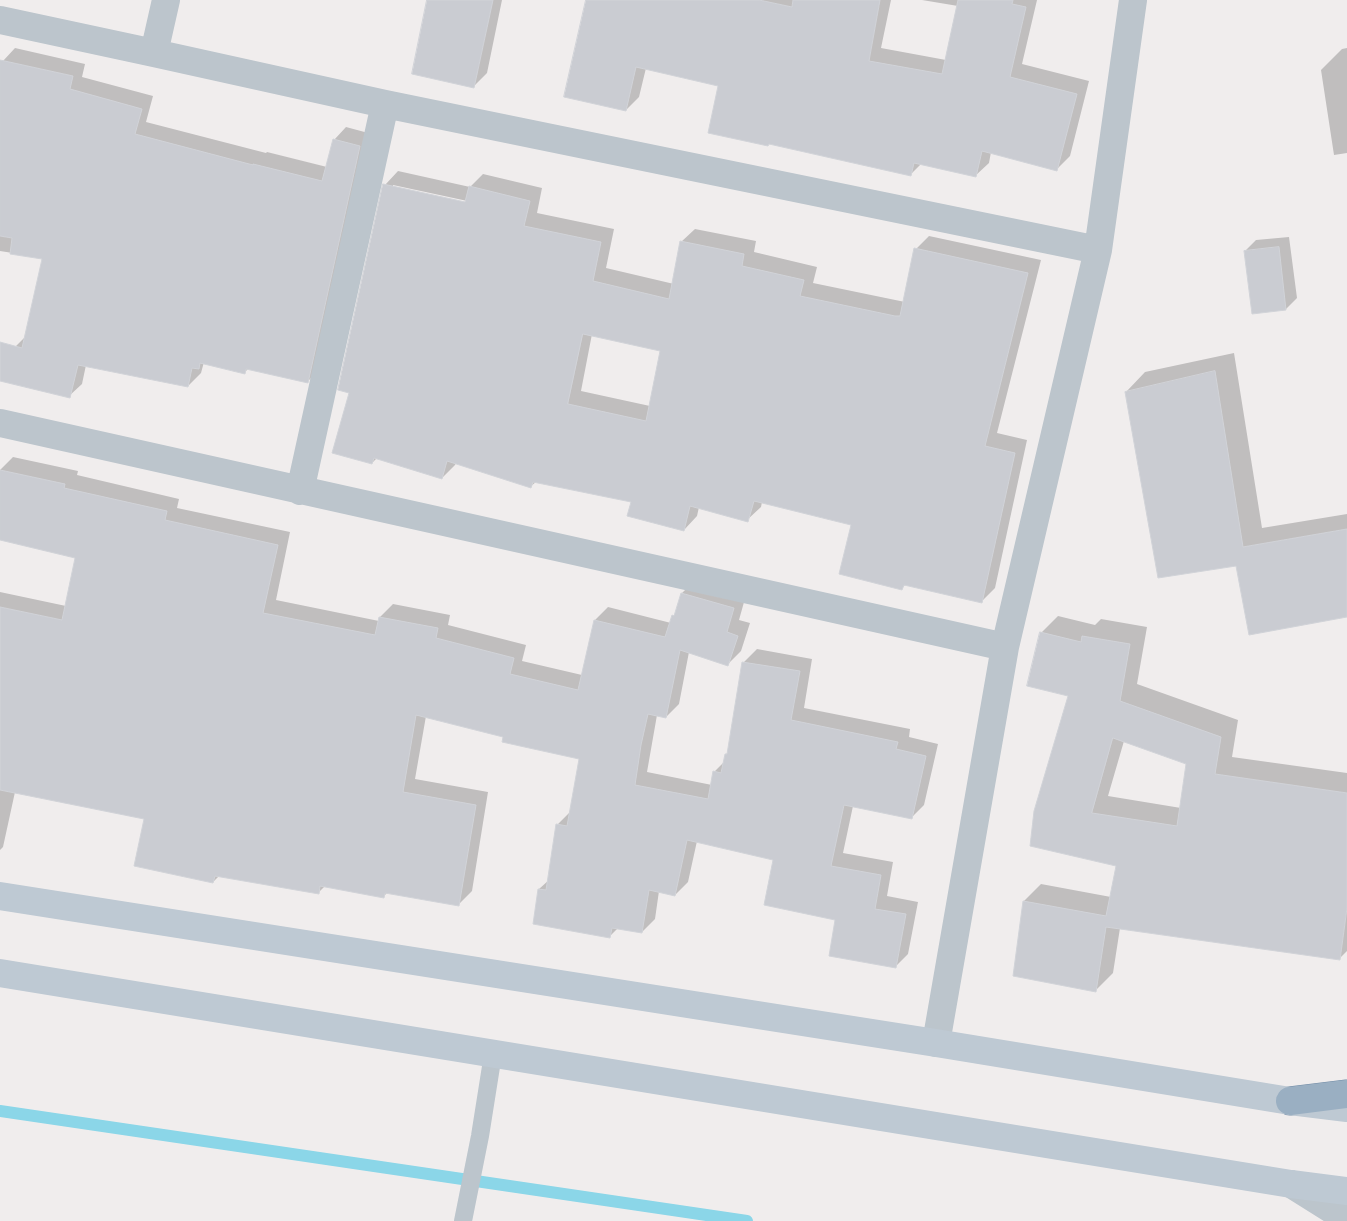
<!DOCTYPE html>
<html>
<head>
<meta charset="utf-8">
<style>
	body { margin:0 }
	canvas { display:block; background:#f0eded }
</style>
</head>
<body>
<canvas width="1347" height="1221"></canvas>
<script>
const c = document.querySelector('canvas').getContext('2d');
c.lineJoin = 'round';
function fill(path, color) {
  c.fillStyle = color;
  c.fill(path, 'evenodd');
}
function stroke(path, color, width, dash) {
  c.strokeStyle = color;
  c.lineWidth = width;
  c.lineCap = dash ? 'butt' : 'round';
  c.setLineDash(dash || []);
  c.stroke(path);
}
const shadow = new Path2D(`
	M429 0H502L487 73 474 86Z
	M587 0H891L881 48 946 60 958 6 922 0H1037L1022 64 1089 81 1070 156 1057 169 991 152 989 163 975 176 921 164 911 174 719 85 646 68 639 97 626 110Z
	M15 48 85 64 82 77 153 96 146 122 266 153 267 152 327 167 334 140 346 127 372 134 320 369 307 382 249 368 245 372 204 362 201 373 188 386 86 365 82 384 69 396 16 346 26 336 44 258 0 251V74L3 61Z
	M1347 48V153L1334 155 1321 70 1342 49Z
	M398 171 470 187 483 174 542 188 537 213 614 229 606 268 674 284 681 242 695 229 756 241 754 252 817 267 813 283 905 302 916 249 929 236 1041 260 997 433 1027 440 995 588 981 602 906 584 902 588 852 524 762 502 761 507 747 520 699 507 697 516 684 530 632 501 536 482 531 486 456 463 455 465 442 478 377 458 372 463 351 392 385 185ZM393 185 472 202 471 204 393 187ZM592 334 661 350 650 406 581 391Z
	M1289 237 1297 298 1286 309 1245 251 1256 240Z
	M1234 353 1262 528 1347 514V616L1237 565 1126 392 1145 372Z
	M13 457 78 471 77 475 179 499 177 508 290 532 276 600 379 621 380 617 393 604 450 615 448 625 526 645 522 661 582 675 595 620 608 607 671 623 673 616 677 612 682 593 695 580 746 595 739 620 750 623 741 651 728 664 689 652 679 704 666 717 657 715 647 772 712 785 714 772 725 761 726 754 728 753 744 662 757 649 812 659 804 708 910 729 909 737 938 744 924 805 911 818 853 806 843 853 893 862 887 896 918 902 908 954 895 967 837 919 775 859 697 841 688 882 675 895 659 891 655 919 642 932 618 928 609 937 539 889 549 880 558 824 571 811 581 758 505 736 426 716 415 779 488 792 472 891 459 904 388 892 384 896 325 886 318 893 219 876 213 882 145 818 15 792 3 847 0 850V592L66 606 77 557 0 539V470Z
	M1058 616 1095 625 1101 619 1147 627 1137 684 1238 720 1232 757 1347 773V951L1339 959 1120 928 1113 973 1096 990 1024 901 1041 884 1111 897 1117 865 1031 845 1069 695 1041 633ZM1124 741 1187 763 1181 808 1108 796Z`);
const stream = new Path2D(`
	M0 1111 747 1221`);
const building = new Path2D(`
	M427 0H493L474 88 412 74Z
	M586 0H759L792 7 793 0H880L869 61 942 74 958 0H1013L1012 4 1026 7 1010 77 1077 94 1057 171 982 151 976 177 914 163 911 176 769 144 768 146 708 133 718 86 636 67 626 111 564 97Z
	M0 60 73 76 70 89 142 109 135 134 253 165V164L322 181 333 139 360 146 308 383 246 369 245 374 200 363 199 369 192 368 188 387 78 365 70 398 0 381V342L22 348 42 259 10 254 12 238 0 236Z
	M383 184 465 202 469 186 530 201 524 226 601 242 593 281 669 299 680 241 744 254 742 266 804 280 800 296 895 316H900L914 248 1028 273 985 446 1015 453 982 603 904 585 902 590 839 574 851 525 754 501 748 522 690 506 684 531 627 516 631 502 533 482 531 488 447 461 442 479 374 458 372 464 332 453 349 393 338 390ZM583 334 660 351 646 421 568 404Z
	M1279 247 1286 310 1252 314 1244 251Z
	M1215 371 1243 547 1347 529V617L1249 635 1236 566 1158 578 1125 392Z
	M0 470 65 484 64 488 167 511 165 520 278 545 263 613 375 635 379 617 438 628 436 638 514 658 510 674 578 690 594 620 665 637 672 615 674 616 681 593 734 608 727 632 738 636 728 666 680 650 666 718 648 714 641 745 635 785 708 799 713 771 721 773 725 754H727L742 662 800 671 791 720 898 742 896 749 926 756 912 819 844 805 831 866 881 875 875 909 906 914 896 968 829 956 835 920 764 905 773 860 687 840 675 896 649 890 642 933 612 928 610 938 533 924 538 889 546 890 556 824 567 826 579 759 502 742 503 737 416 715 403 792 476 805 459 906 385 893 384 898 320 886 319 894 215 876 213 883 134 866 144 819 0 790V607L62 620 75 558 0 540Z
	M1040 632 1081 642 1082 636 1130 644 1120 701 1221 737 1215 774 1347 793V908L1340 960 1106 927 1096 992 1013 976 1023 901 1106 916 1116 866 1030 846 1034 811 1068 696 1027 686ZM1113 738 1186 764 1177 826 1092 813Z`);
const service = new Path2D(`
	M463 1221 480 1136 493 1054`);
const minor = new Path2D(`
	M0 20 154 53 385 104 1098 250
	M154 53 166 0
	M0 423 1005 647
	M300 491 385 104
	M936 1043 1005 647 1098 250 1133 0
	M1291 1184 1347 1219`);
const secondary = new Path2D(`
	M0 896 936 1043 1290 1101 1347 1108
	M0 973 1291 1184 1347 1191`);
const trunk = new Path2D(`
	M1290 1101 1347 1094`);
fill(shadow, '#0003');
stroke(stream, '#8bd6e8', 12);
fill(building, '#caccd2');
stroke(building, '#d1d3d8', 1);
stroke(trunk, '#728ca6', 29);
stroke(service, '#bcc5cc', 18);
stroke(minor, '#bcc5cc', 28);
stroke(secondary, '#bec9d3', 28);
stroke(trunk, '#9aafc2', 28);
</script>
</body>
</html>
